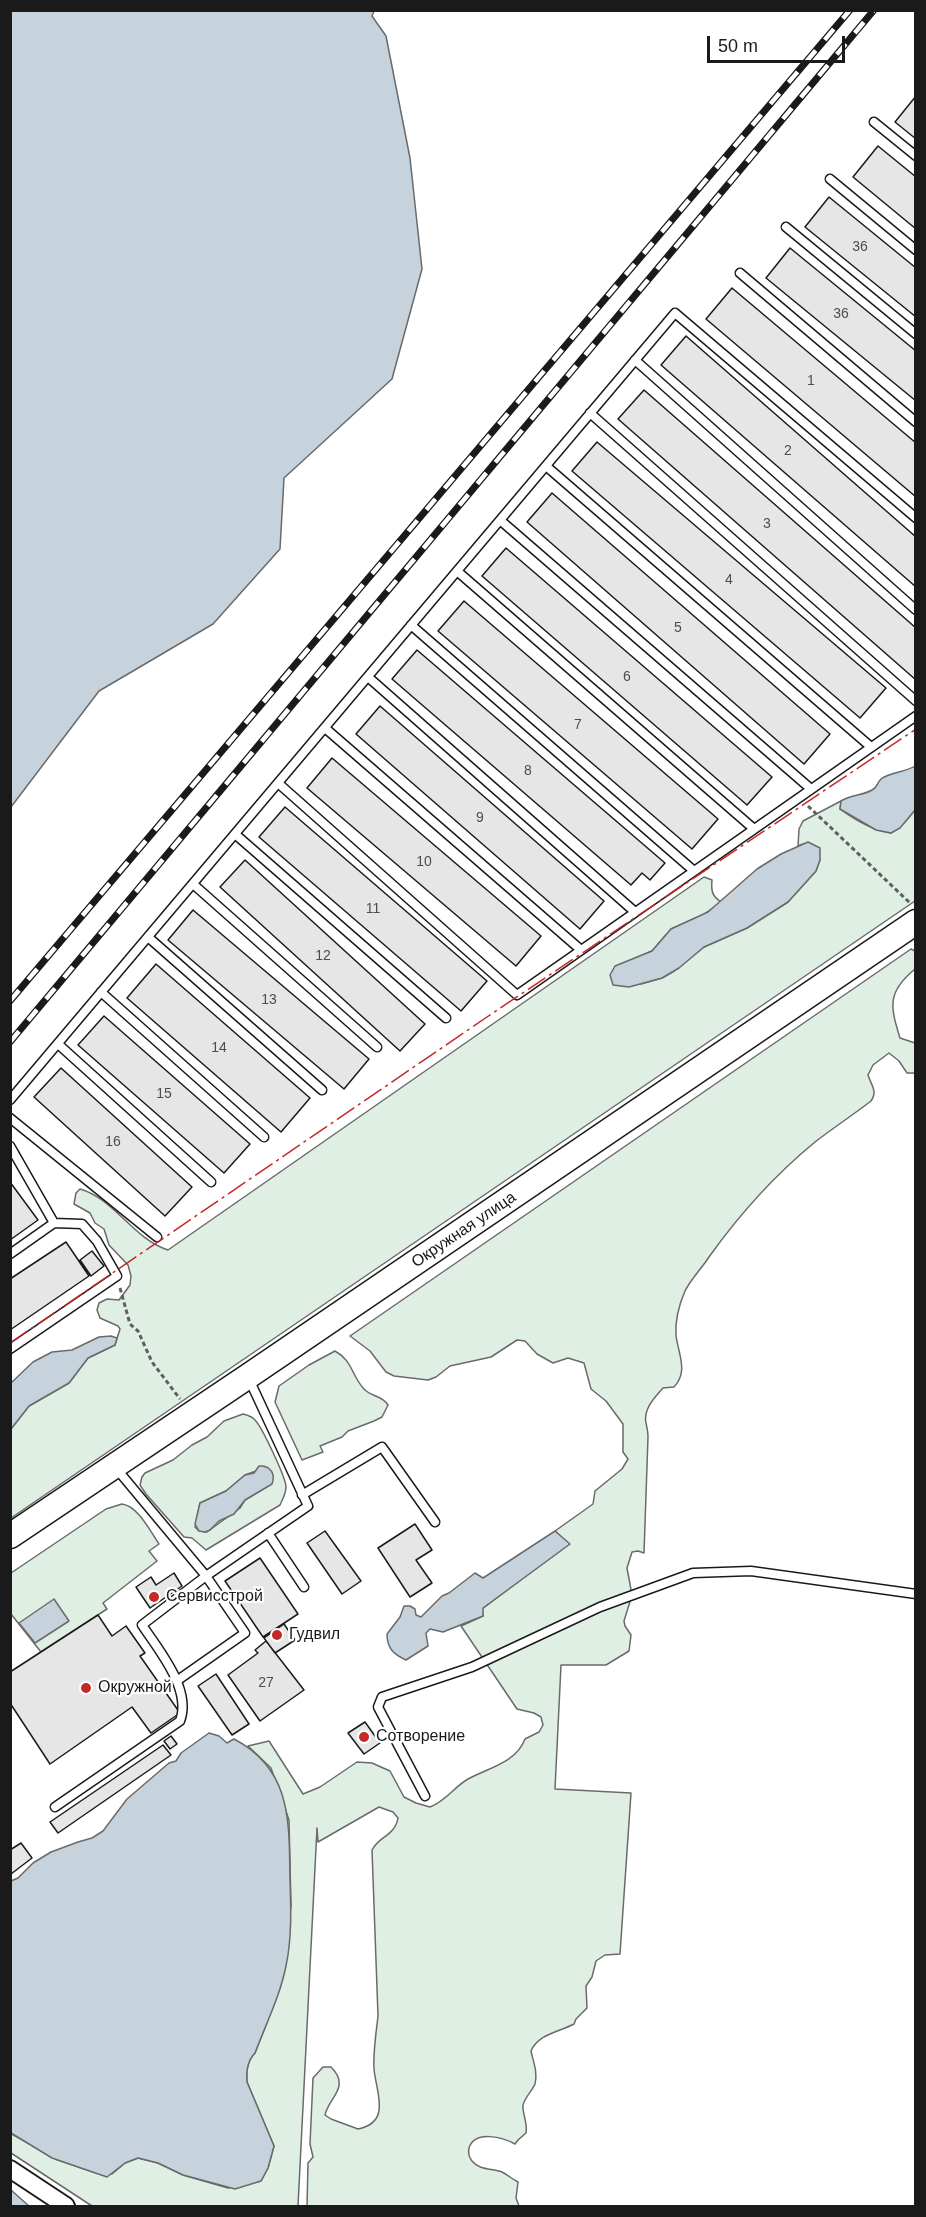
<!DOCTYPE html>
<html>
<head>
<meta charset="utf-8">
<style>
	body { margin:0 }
	#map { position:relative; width:926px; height:2217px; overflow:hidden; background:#fff; font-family:Arial,sans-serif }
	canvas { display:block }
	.frame { position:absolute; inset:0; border:12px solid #1a1a1a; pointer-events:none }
	.scale { position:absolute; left:707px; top:36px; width:138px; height:27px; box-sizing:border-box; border:3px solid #1a1a1a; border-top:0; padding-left:8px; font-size:18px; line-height:21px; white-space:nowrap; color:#1a1a1a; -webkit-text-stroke:4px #fff; paint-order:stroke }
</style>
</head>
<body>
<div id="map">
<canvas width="926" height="2217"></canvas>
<div class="frame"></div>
<div class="scale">50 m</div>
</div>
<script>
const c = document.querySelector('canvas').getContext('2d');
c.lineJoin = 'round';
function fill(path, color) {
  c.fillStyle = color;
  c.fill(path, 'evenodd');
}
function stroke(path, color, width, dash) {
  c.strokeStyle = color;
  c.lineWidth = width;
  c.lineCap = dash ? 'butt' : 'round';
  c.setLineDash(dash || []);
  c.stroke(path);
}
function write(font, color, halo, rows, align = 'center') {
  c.font = font + ' Arial,sans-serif';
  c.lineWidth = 4.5;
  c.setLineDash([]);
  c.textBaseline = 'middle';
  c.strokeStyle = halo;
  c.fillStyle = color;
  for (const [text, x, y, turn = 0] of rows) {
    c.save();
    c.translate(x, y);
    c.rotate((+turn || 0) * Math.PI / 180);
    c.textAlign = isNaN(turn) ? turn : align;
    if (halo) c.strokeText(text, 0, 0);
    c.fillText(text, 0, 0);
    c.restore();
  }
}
const green = new Path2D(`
	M841 801 840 809C855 820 873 831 891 833L905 822 915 810V901L11 1518V1429L29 1406 69 1383 88 1358 115 1345 120 1329 118 1326 100 1318 97 1310 99 1303 107 1299 119 1300 130 1285 131 1276 128 1265 109 1245 104 1229 95 1223 90 1213 74 1204 76 1193 80 1189C115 1199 133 1239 168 1250L704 877 712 880C711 891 712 896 721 902L703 915 671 929 652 951 636 958 641 984 662 978 674 971 704 947 747 928 788 902 816 871 820 860 803 844 798 846 799 829 803 821Z
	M911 949 915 951V969C887 992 890 1006 900 1038L915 1043V1073H907L899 1061 889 1053 873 1065 868 1075C871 1085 878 1091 871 1101 853 1115 833 1128 815 1142 776 1174 739 1215 709 1257 702 1268 691 1279 685 1291 679 1305 675 1320 676 1335 678 1354 689 1371 674 1387L663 1388C655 1397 643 1409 646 1423 647 1428 648 1431 648 1437L644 1553 638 1551 632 1552 627 1568 632 1595 624 1621 625 1626 631 1635 629 1651 606 1665H561L555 1789 631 1793 620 1954 605 1955 596 1961 592 1977 586 1986 587 2008 576 2019 574 2024C559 2032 538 2034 531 2051 533 2061 538 2072 535 2084 532 2091 525 2097 523 2105 522 2113 528 2123 526 2133L518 2140 515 2144C504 2138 475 2129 469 2148 468 2152 469 2157 472 2161 480 2171 492 2168 502 2172 508 2175 512 2179 518 2182L516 2198 519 2206H307L308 2163 313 2157 310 2144 313 2078 323 2067H331C351 2087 329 2097 325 2115L331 2119 358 2129C392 2122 376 2092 374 2069 373 2052 376 2034 378 2016L372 1850C379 1836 395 1836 398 1818L393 1812 379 1807 318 1842 317 1828 298 2206H92L11 2153 10 2133 58 2160 96 2173 112 2174 125 2163 138 2158 158 2163 183 2175 228 2188 261 2181 268 2168 274 2146 247 2082C246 2071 247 2061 255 2053L280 1988 291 1906 289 1820 271 1768 248 1746 269 1741 303 1794 320 1787 357 1762 372 1763 390 1771 404 1797 416 1803 430 1807C446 1801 454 1787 468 1779 488 1768 516 1763 525 1739L539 1732 543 1725 541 1717 534 1713 517 1709 461 1626 483 1616 482 1609 569 1544 555 1531 593 1504 595 1491 622 1469 628 1459 623 1452V1424L606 1401 591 1389 584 1363 568 1358 553 1363 537 1354 525 1341 517 1340 491 1357 450 1366 436 1377 428 1380 394 1376 386 1372 370 1351 350 1336Z
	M335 1351C353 1361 351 1375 364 1389 371 1397 382 1395 388 1405L382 1417 374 1421 348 1431 342 1437 320 1446 323 1452 302 1460 275 1402 279 1386 309 1365Z
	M243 1414C247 1415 252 1416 255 1420 262 1427 286 1478 286 1487 286 1494 282 1500 280 1505L206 1550 192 1538 184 1537 146 1494 140 1485 142 1477 145 1473 173 1460 192 1445 207 1437 224 1421ZM256 1471 272 1472 271 1484 245 1500 240 1508 207 1532 199 1531 195 1527 200 1503 226 1491 245 1475Z
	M122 1504C138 1506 150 1531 159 1544L149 1551 157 1561 103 1603 107 1609 41 1652 11 1614V1573L106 1509Z`);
const water = new Path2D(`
	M11 10 374 11 372 16 386 36 410 158 422 269 392 379 284 478 280 549 213 624 99 691 11 807Z
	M915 766V810L900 828 891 833 876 830 840 809 841 801C852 794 862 796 872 790 877 788 877 783 881 779 888 773 906 772 915 766Z
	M808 842 820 848V860L816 871 788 902 747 928 704 947 679 968 662 978 629 987 613 985 610 975 615 966 652 951 671 929 708 912 757 869 781 854Z
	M111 1336 117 1338 115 1345 88 1358 69 1383 29 1406 11 1429V1383L33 1362 52 1352 72 1350 99 1337Z
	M259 1466C270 1465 276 1474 272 1484L245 1500 234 1514 219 1521 210 1530 205 1532 199 1531 195 1524 200 1503 226 1491 245 1475 254 1473Z
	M555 1531 570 1544 483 1608V1616L443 1632 430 1629 426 1633 428 1646 406 1660C393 1654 387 1648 387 1634L400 1617 404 1606H410L415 1609 416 1615 421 1617 442 1596 449 1593 475 1573 483 1578Z
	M54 1599 69 1621 35 1643 19 1623Z
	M209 1733 219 1736 227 1743 234 1739C292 1769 289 1822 290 1879 291 1907 292 1938 286 1966 280 1996 266 2024 255 2053 247 2061 246 2071 247 2082L274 2146 268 2168 261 2181 235 2189 183 2175 158 2163 138 2158 125 2163 107 2177 52 2158 11 2133V1881L18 1878 33 1863 51 1852 78 1842 92 1838 103 1831 127 1799 169 1763 176 1761 181 1753Z
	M11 2190 29 2206H11Z`);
const building = new Path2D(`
	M916 96V139L895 122Z
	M878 146 916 177V229L853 177Z
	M829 197 916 268V317L805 227Z
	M790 248 916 351V401L766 278Z
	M732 288 916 443V497L706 319Z
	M686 336 916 537V587L661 365Z
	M644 390 916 628V680L618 419Z
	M597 442 886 688 860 718 572 471Z
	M552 493 830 734 804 764 527 522Z
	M506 548 772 777 747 805 482 576Z
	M464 601 718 819 692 849 438 631Z
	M417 650 665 863 650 880 642 873 631 885 392 679Z
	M380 706 604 901 580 929 356 734Z
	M332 758 541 936 516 966 307 788Z
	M285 807 487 981 461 1011 259 837Z
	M245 860 425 1024 400 1051 220 887Z
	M193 910 369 1059 344 1089 168 940Z
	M156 964 310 1098 281 1132 127 998Z
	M104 1016 250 1144 224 1173 78 1045Z
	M61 1068 192 1187 165 1216 34 1097Z
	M10 1182 38 1220 10 1240Z
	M66 1242 89 1276 10 1330V1279Z
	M92 1251 104 1266 91 1276 80 1260Z
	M415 1524 432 1550 416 1560 432 1583 410 1597 378 1548Z
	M325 1531 361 1581 342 1594 307 1543Z
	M260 1558 298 1614 263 1637 225 1581Z
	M174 1573 182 1586 150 1608 136 1587 151 1577 156 1585Z
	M98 1615 112 1636 126 1626 145 1653 140 1656 180 1713 151 1733 132 1707 50 1764 10 1703V1672Z
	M284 1624 295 1640 275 1653 264 1638Z
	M266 1641 304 1690 260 1721 228 1675 258 1653 255 1650Z
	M216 1674 249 1724 232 1735 198 1686Z
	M365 1722 380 1743 364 1754 348 1733Z
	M171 1736 177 1744 170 1749 164 1741Z
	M163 1745 171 1755 58 1833 50 1822Z
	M21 1843 32 1858 11 1874 10 1850Z`);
const path = new Path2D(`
	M808 806 910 903
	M120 1288 130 1324 138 1331 152 1362 180 1399`);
const lane = new Path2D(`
	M874 122 916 156
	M830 179 916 250
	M786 227 916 334
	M740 273 916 422
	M635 360 916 610
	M590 413 916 701
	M546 466 871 747
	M500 520 811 789
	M457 571 754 829
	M411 625 694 871
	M368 677 635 912
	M325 728 581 950
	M278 783 517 995 916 716
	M235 834 446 1018
	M193 884 377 1047
	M148 937 322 1090
	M101 992 264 1137
	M58 1044 211 1182
	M10 1100 675 313 916 518
	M10 1118 157 1237
	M10 1146 54 1223 82 1224 97 1241 117 1276 10 1349
	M10 1254 54 1223
	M115 1467 206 1576 245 1633 178 1680
	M302 1495 382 1447 435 1522
	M268 1533 304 1587
	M425 1796 378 1707 382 1697 472 1667 600 1607 693 1573 751 1571 916 1594
	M55 1807 180 1721C192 1690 159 1650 142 1625L206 1576 308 1506 248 1377`);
const street = new Path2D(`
	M10 2169 66 2206`);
const secondary = new Path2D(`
	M10 1536 247 1377 916 922`);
const rail = new Path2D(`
	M10 1001 850 10
	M10 1042 874 10`);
const power = new Path2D(`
	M10 1343 487 1017 916 729`);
const markers = [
	[154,1597,6,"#c62828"],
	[277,1635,6,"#c62828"],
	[86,1688,6,"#c62828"],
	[364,1737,6,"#c62828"]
];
const numberNames = [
	["36",860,247],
	["36",841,314],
	["1",811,381],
	["2",788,451],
	["3",767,524],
	["4",729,580],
	["5",678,628],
	["6",627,677],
	["7",578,725],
	["8",528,771],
	["9",480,818],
	["10",424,862],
	["11",373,909],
	["12",323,956],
	["13",269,1000],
	["14",219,1048],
	["15",164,1094],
	["16",113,1142],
	["27",266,1683]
];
const streetNames = [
	["Окружная улица",464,1230,-34]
];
const poiNames = [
	["Сервисстрой",166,1597],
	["Гудвил",289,1635],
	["Окружной",98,1688],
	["Сотворение",376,1737]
];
fill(green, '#e0efe3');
stroke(green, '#6a6a6a', 1.5);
fill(water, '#c6d2dc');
stroke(water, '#6a6a6a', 1.5);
fill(building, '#e6e6e6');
stroke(building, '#1a1a1a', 1.5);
stroke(lane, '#1a1a1a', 11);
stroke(street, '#1a1a1a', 20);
stroke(secondary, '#1a1a1a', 27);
stroke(path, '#5f5f5f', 3, [4.5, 3]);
stroke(lane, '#fff', 8);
stroke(street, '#fff', 16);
stroke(secondary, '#fff', 24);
stroke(rail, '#1a1a1a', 7);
stroke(rail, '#fff', 4.5, [14]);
stroke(power, '#c62828', 1.5, [21, 4.5, 3, 4.5]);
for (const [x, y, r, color] of markers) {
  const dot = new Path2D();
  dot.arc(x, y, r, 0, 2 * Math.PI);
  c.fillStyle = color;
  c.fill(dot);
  stroke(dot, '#fff', 2);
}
write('14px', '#4d4d4d', null, numberNames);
write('16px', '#1a1a1a', '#fff', streetNames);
write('16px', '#1a1a1a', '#fff', poiNames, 'left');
</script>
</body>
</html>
